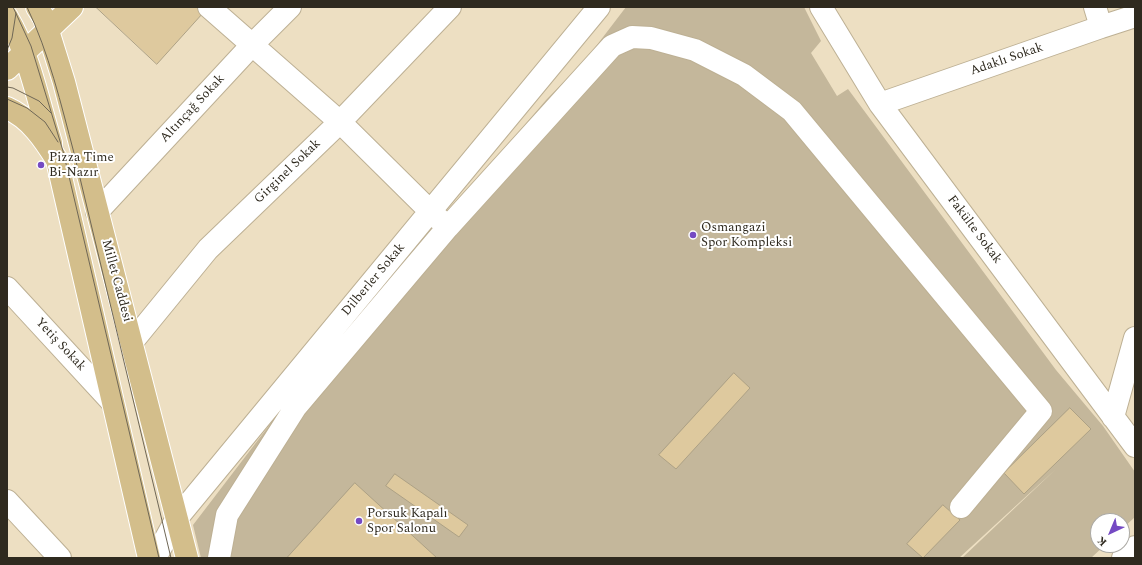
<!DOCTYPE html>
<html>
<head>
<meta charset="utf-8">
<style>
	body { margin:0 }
	#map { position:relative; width:1142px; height:565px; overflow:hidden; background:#eddfc2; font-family:Spectral,serif }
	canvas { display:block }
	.frame { position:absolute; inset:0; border:8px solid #2f2a1f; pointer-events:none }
	.north { position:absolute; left:1090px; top:513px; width:40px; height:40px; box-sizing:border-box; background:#fff; border:1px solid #acaaa5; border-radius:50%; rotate:224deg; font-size:11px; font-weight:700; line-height:16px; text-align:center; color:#2f2a1f }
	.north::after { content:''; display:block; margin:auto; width:14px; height:18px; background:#754ac3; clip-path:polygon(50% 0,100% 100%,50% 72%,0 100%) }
</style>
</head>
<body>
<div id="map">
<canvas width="1142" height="565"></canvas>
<div class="frame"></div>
<div class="north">K</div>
</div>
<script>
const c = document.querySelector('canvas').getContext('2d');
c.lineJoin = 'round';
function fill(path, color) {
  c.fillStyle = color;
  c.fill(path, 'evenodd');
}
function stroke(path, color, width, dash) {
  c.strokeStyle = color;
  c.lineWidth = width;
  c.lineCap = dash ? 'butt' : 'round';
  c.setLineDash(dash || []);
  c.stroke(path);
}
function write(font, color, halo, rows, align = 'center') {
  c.font = font + ' Spectral,serif';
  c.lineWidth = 4;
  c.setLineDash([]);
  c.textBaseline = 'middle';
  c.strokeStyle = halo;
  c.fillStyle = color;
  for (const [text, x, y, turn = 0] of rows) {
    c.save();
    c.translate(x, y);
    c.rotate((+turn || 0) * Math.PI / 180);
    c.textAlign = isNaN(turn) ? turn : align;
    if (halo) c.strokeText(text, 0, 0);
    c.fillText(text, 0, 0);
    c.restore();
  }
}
const green = new Path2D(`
	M626 7H804L821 41 811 53 837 96 848 89 1056 370 1103 426 1135 472V517L1122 529V521H1098V545H1105L1091 558H962L1056 469 959 558H201L193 525 284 406 546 100 587 58Z`);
const building = new Path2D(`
	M96 7H196L203 13 157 64Z
	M734 373 750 388 676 469 659 455Z
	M1070 408 1091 429 1024 494 1004 473Z
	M395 474 468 525 459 537 386 486Z
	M355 483 437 558H287Z
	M943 505 960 520 923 558 907 544Z`);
const minor = new Path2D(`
	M209 7 340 122 431 212 448 227 612 46 632 37 651 38 695 50 744 75 792 111 1041 411 961 507
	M821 7 880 104 1135 446
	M1095 7 1101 27
	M880 104 1101 27 1135 16
	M97 212 252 45 290 7
	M7 288 113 403
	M132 342 208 249 340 122 450 7
	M1113 417 1135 338
	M7 501 60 558
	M155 558 177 518 599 7
	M219 558 227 515 295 408 448 227
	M1123 558 1135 547`);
const major = new Path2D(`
	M37 7 44 18 64 82 187 558
	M7 17C30 56 38 101 51 143
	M7 69 72 7
	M7 108C30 118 44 139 57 160L149 558`);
const tram = new Path2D(`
	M13 7 31 46 63 151 159 558
	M27 7C49 53 61 104 74 153L171 558
	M7 50 12 38 16 13
	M7 87 13 88 39 101 51 113
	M7 99 27 108 45 122 58 142`);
const markers = [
	[41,165,4,"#754ac3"],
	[693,235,4,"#754ac3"],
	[359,521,4,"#754ac3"]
];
const streetNames = [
	["Adaklı Sokak",1007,60,-19],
	["Altınçağ Sokak",193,109,-47],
	["Girginel Sokak",288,172,-44],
	["Fakülte Sokak",974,230,53],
	["Dilberler Sokak",374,280,-50],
	["Millet Caddesi",116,281,75],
	["Yetiş Sokak",60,345,47]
];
const poiNames = [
	["Pizza Time",49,158],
	["Bi-Nazır",49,173],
	["Osmangazi",701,228],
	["Spor Kompleksi",701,243],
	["Porsuk Kapalı",367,514],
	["Spor Salonu",367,529]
];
fill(green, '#c4b79b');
fill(building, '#dec99e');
stroke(building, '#ada185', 1);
stroke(minor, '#bdb094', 24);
stroke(major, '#fff', 24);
stroke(minor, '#fff', 22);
stroke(major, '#d3be8b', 22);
stroke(tram, '#6f6756', 1);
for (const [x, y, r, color] of markers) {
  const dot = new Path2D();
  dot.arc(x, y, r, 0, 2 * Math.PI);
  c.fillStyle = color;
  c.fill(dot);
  stroke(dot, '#fff', 1.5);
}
write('13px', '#2f2a1f', '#fff', streetNames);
write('13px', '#2f2a1f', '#fff', poiNames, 'left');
</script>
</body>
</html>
